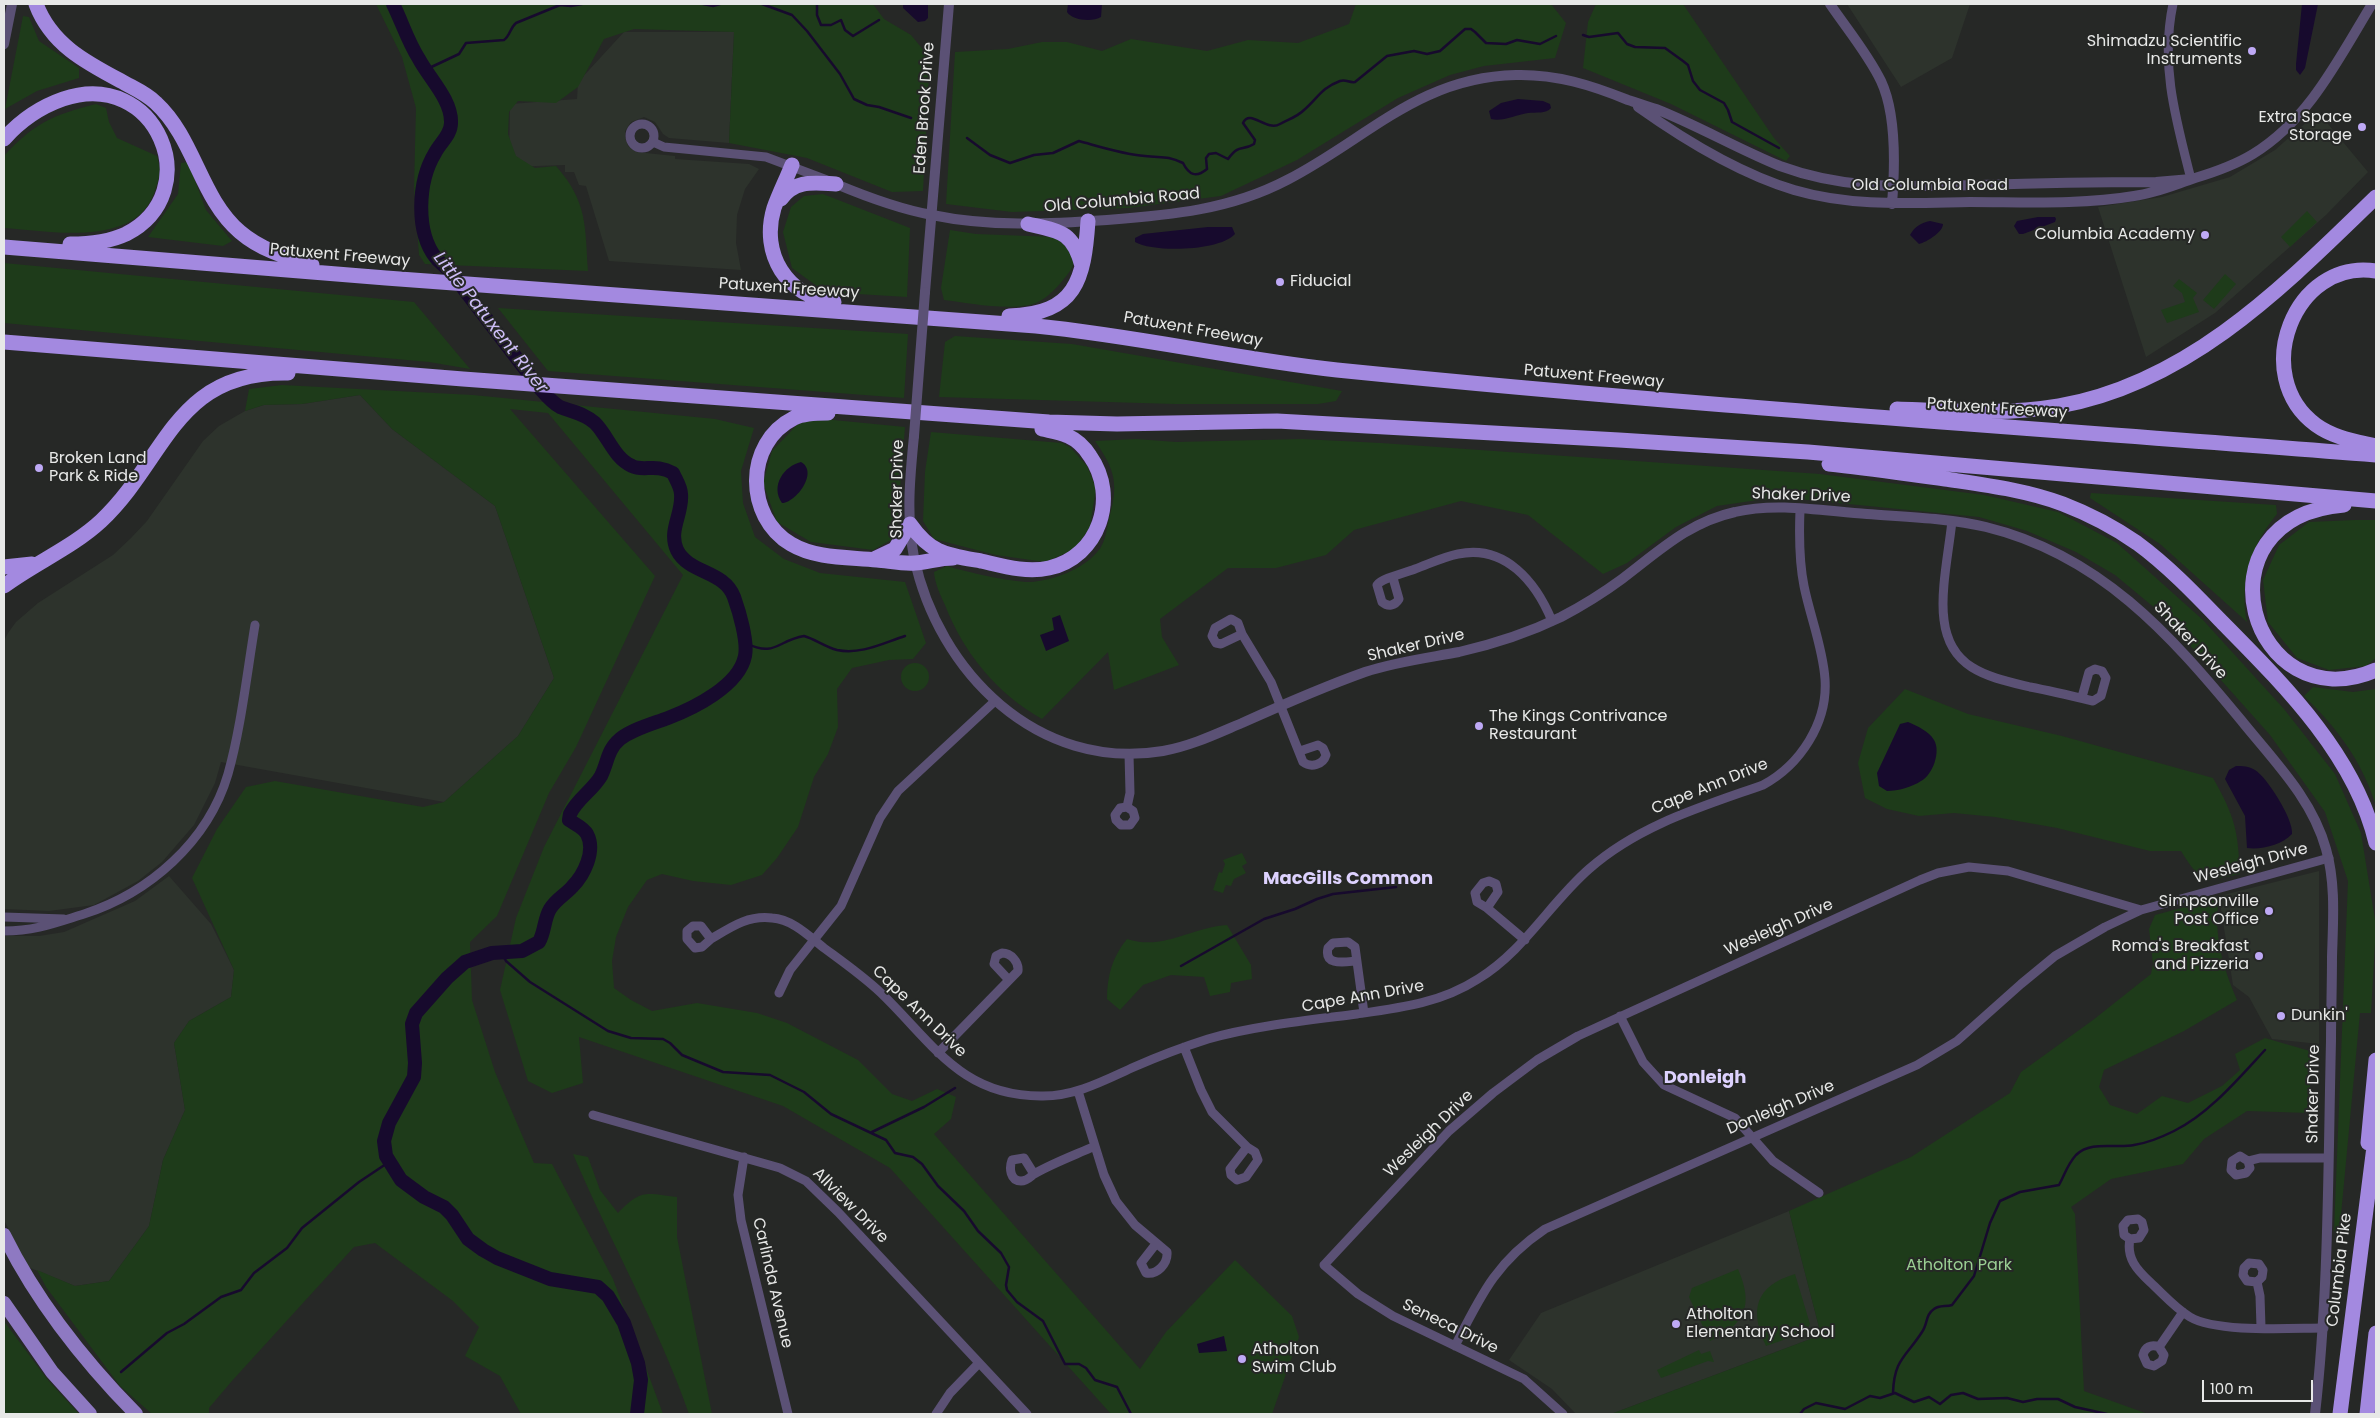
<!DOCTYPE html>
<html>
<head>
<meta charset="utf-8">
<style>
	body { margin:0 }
	#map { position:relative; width:2380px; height:1418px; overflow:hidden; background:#262826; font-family:Poppins,sans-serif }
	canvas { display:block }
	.frame { position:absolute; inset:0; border:5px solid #e7e8e7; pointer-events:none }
	.scale { position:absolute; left:2202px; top:1380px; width:111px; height:22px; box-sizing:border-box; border:2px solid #e7e8e7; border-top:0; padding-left:6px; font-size:15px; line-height:18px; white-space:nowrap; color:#e7e8e7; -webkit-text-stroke:4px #262826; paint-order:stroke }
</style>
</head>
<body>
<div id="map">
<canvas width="2380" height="1418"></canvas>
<div class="frame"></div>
<div class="scale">100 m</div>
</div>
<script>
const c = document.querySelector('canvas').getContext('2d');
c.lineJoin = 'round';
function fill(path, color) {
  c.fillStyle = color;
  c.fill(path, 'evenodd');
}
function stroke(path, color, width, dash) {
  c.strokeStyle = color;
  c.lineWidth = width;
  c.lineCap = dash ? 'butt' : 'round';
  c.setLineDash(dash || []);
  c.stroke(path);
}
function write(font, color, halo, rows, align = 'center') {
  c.font = font + ' Poppins,sans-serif';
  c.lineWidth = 4;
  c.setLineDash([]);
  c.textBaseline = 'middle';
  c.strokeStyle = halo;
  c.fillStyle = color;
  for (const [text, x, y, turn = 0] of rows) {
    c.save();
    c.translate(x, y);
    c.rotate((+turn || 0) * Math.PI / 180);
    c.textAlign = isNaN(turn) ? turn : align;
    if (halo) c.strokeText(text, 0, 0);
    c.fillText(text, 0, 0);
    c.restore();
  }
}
const built = new Path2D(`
	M1847 4H1970L1952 58 1901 87Z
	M624 32H734L729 143 669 138 663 134 655 122 644 117 631 122 625 131V137L628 146 636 152 675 156V159L749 164 759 169 745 189 737 215 736 243 741 270 609 261 586 186 579 185 574 172H565V165L509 167 510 104 577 99 578 82Z
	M2318 112 2368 172 2326 215 2215 313 2146 357 2098 207 2162 197 2230 177 2275 150Z
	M360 395 392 429 495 506 554 678 518 736 444 802 221 762 215 783 194 825 162 862 138 881 94 905 49 911 4 909V641L8 633 16 622 38 603 113 555 131 538 147 521 203 441 219 426 245 411 264 405 302 404Z
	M2319 871V1044L2272 1039 2249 997 2233 985 2219 896Z
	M169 876 211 924 234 970 231 997 189 1021 174 1043 185 1110 163 1160 149 1226 109 1281 75 1286 28 1267 4 1220V936H39L64 932 135 901Z
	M1789 1211 1821 1335 1611 1414H1576L1552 1389 1509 1360 1541 1313Z`);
const green = new Path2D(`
	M376 4H873L884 19 911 35 930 58 923 191 892 192 807 158 729 143 734 32 634 29 604 39 578 87 556 103 518 101 509 112 508 134 516 156 535 168 556 166C588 202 585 227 588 271L425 264 419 255 414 187 416 108 402 57Z
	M1356 4H1551L1566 23 1555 58 1484 66 1450 75 1398 98 1297 160 1221 196 1128 208 1012 212 946 204 955 52 1008 49 1042 42H1067L1102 51 1131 39 1207 51 1248 40 1298 43 1349 24Z
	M1596 4H1683L1774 138 1790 156 1786 161 1671 104 1583 68 1588 22Z
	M23 16 29 17 39 41 79 68V78L37 91 5 109Z
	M96 104 106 108 109 122 117 138 157 156C162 174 160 176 154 193 135 248 48 231 4 228V156C34 123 53 115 96 104Z
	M188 162 206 210 232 241 223 246 148 237 178 194 181 163Z
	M823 194 910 228 907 297 825 292 792 268 783 232 791 207 804 196Z
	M2307 211 2317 222 2290 247 2281 237Z
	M950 230 976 234 1055 237C1065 245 1080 258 1070 271 1062 282 1052 294 1040 301 1019 313 968 303 944 300L941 288Z
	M4 263 414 302 470 369 429 362 4 323Z
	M2225 274 2236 284 2214 309 2203 300Z
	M2179 279 2197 293 2193 298 2199 312 2167 323 2161 310 2185 302 2182 293 2173 286Z
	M498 308 908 334 904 398 548 371Z
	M955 336 1072 344 1342 391 1336 401 1318 404H1175L939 397 945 342Z
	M282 385 473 395 715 419 754 428 741 471 743 503 755 537 784 559 820 573 905 582 926 643 913 659 889 660 852 668 837 689 838 727 828 754 814 777 798 827 777 858 762 875 731 885 693 881 662 874 647 880 628 907 616 937 612 961 614 988 631 1000 652 1011 697 1003 757 1013 787 1023 858 1060 892 1094 912 1101 937 1089 956 1097 951 1119 934 1134 1140 1369 1166 1332 1235 1260 1292 1316 1299 1337 1272 1414H1111L890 1168 783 1106 579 1037 583 1083 552 1093 528 1081 500 990 516 918 544 847 683 575 548 413 510 409 655 576 576 747 549 793 497 916 470 942 472 1000 495 1072 534 1163 552 1164 613 1279 663 1414H521L500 1376 465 1356 479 1327 453 1301 375 1243 354 1247 231 1382 209 1408V1414H152L120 1386 46 1287 37 1270 75 1286 109 1281 149 1226 163 1160 185 1110 174 1043 189 1021 231 997 234 970 192 878 217 829 246 787 275 781 423 807 444 802 518 736 554 678 495 506 392 429 360 395 302 404 264 405 245 411 249 389Z
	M813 418 905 427 897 526 891 540 873 550 811 542 777 522 763 483 772 451 797 425Z
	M931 432 1062 443 1071 448 1087 466 1096 488 1090 527 1075 549 1045 562 996 555 934 539 923 521 925 472Z
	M1136 439 1176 442 1302 439 1381 443 1820 474 1984 495 2058 512 2117 543 2203 620 2284 709 2335 774 2361 833 2376 926 2371 1013H2360L2339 1236 2334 1231 2348 881 2325 812 2270 735 2162 614 2115 575 2076 552 2027 531 1979 517 1798 499 1758 500 1717 506 1676 527 1627 563 1603 574 1528 515 1461 501 1354 530 1326 555 1276 568H1228L1160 619 1162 637 1179 665 1114 690 1108 652 1042 719C997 694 963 652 945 605 940 594 935 584 934 572L947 566C967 572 1009 582 1030 582 1052 581 1084 569 1098 551 1105 544 1107 528 1109 519 1119 483 1115 470 1095 441Z
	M2091 493 2276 505 2277 514C2251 545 2239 582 2247 622L2160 544 2090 498Z
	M2355 520H2376V658L2366 666 2329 670 2297 658 2268 622 2263 580 2279 545 2309 522Z
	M901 677a14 14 0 1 1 28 0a14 14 0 1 1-28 0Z
	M2313 687 2353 692 2376 689V806C2362 761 2338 729 2304 696Z
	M1905 689 1968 714 2062 736 2213 778C2235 817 2238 830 2240 874 2204 882 2201 883 2181 851H2150L2057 828 1995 817 1954 813 1919 816 1887 809 1865 798 1858 763 1868 728Z
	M1242 853 1247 863 1242 866 1246 873 1234 879 1231 886 1226 885 1223 893 1213 890 1219 872 1222 873 1225 864 1223 860Z
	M2219 898C2213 935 2223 967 2237 1000L2184 1031 2104 1070 2099 1087 2110 1105 2137 1114 2162 1096 2188 1103 2222 1086 2240 1070 2235 1054 2265 1038 2310 1051V1113L2247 1111 2204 1139 2183 1164 2111 1179 2071 1207 2075 1214 2084 1391 2148 1414H1611L1821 1335 1789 1211 1911 1157 2010 1093 2021 1072 2093 1020 2151 974 2153 964 2149 929 2155 915Z
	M1227 925 1251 965 1252 979 1231 983 1230 992 1210 996 1204 977 1171 975 1143 985 1120 1010 1107 999C1107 977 1112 957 1127 939 1163 951 1192 927 1227 925Z
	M573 1154 588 1157 600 1190 618 1213C641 1189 645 1193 677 1197V1237L712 1414H689C658 1325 610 1241 573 1154Z
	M1738 1269C1754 1306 1745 1324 1710 1341L1689 1297 1692 1288Z
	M1795 1274 1810 1324 1806 1332 1766 1346C1749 1310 1755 1286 1795 1274Z
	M4 1321 47 1379 79 1414H4Z
	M1699 1350 1701 1354 1710 1351 1714 1362 1708 1361 1661 1378 1657 1370Z`);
const water = new Path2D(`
	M903 4H928V18L925 21 918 22 903 8Z
	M1068 4H1102L1101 17C1093 22 1073 21 1067 12Z
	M2302 4H2318L2305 68 2300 75 2296 70V64Z
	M1518 99 1543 101 1550 104 1551 108C1546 114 1536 112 1528 113 1516 115 1502 122 1491 119L1489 111 1501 103Z
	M2038 217H2055L2056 219 2055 222 2023 234H2019L2014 226 2017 221Z
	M1930 221 1943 224C1943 232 1927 242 1919 244L1910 235C1915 226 1921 223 1930 221Z
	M1208 227H1232L1235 234C1220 251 1154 253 1135 242V238L1143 234Z
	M801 462C819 472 796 503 782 503 770 486 784 466 801 462Z
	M1060 615 1069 641 1046 651 1040 635 1054 630 1052 618Z
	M1908 722C1917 726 1929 731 1934 740 1941 751 1933 775 1921 781 1912 787 1898 791 1887 791L1879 786 1877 773 1900 724Z
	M2236 766C2242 766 2249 766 2255 770 2267 777 2294 820 2292 834 2282 845 2261 850 2247 848L2245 816 2225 779 2229 770Z
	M1224 1336 1227 1351 1199 1353 1197 1344Z`);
const stream = new Path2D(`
	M703 4 713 6 720 4
	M762 4 792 15 807 31 840 74 854 99 867 105 879 107 911 118
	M817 4V15L821 25H831L841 20 845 30 853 36 879 20
	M1583 35 1589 37 1618 33 1627 44 1635 47 1665 48 1683 61 1688 65 1693 81 1700 90 1724 103 1728 110 1732 122 1779 148
	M425 70 459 54 466 43 504 40C510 36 510 28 516 23L560 5 571 6 582 4
	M967 138 990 155 1010 163 1034 155 1053 153 1079 141C1101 147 1122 154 1145 156 1162 158 1166 155 1183 163 1189 175 1196 178 1207 169L1206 158 1209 154 1216 153 1228 159C1240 143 1241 152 1254 144L1255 140 1243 123C1250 108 1266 132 1280 124 1289 119 1297 117 1304 110 1318 98 1321 88 1340 81 1346 79 1349 83 1355 82L1387 56 1414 51 1427 54 1440 51 1465 29H1471L1475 32 1486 43 1506 44 1517 40 1540 44 1556 36
	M746 643C775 658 778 640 804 636 815 639 825 647 837 650 861 655 883 643 905 636
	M501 952 506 961 530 982 608 1031 631 1038 663 1039 670 1043 682 1055 723 1072 770 1075 804 1092 831 1114 886 1140 895 1153 913 1157 922 1164 938 1186 964 1211 978 1231 1001 1253 1009 1267 1006 1285 1007 1290 1017 1302 1043 1321 1065 1364H1079L1086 1368 1095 1380 1117 1387 1131 1414
	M1181 966 1264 919 1295 909 1317 899 1333 894 1396 887
	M872 1132 924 1107 955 1088
	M121 1372 167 1333 184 1324 221 1297 241 1290 254 1273 287 1248 302 1228 359 1182 389 1162
	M1893 1393C1894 1359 1906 1357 1922 1332 1928 1324 1925 1315 1934 1309 1939 1305 1946 1307 1952 1305L1974 1276 1990 1223 2000 1201 2020 1192 2059 1185C2065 1174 2067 1165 2076 1155 2091 1140 2116 1149 2134 1145 2148 1143 2162 1137 2174 1131 2209 1114 2239 1078 2265 1050
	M1800 1414 1804 1409 1816 1403 1845 1409 1870 1396 1880 1398 1895 1393 1914 1402 1929 1397 1940 1404 1951 1395 1963 1393 1978 1399 2007 1398 2023 1402 2037 1399H2058L2075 1407 2107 1414`);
const river = new Path2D(`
	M393 4C402 22 408 42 419 59 429 78 452 100 451 123 451 135 440 143 435 153 418 181 415 231 436 258 440 263 446 267 450 271L538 386C545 394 551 402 560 407 572 412 584 413 595 423 608 436 614 458 632 466 644 472 655 463 673 473 676 480 681 487 681 494 683 514 668 530 677 550 689 574 724 570 734 597 739 611 748 641 745 656 739 686 694 708 668 718 652 724 633 729 620 739 607 750 608 762 601 776 593 790 577 799 570 814L569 820C575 824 584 828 587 834 596 851 584 875 572 887 565 895 556 899 550 909 544 919 545 931 539 942L522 951 492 953 465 962 447 978 416 1013 412 1024 415 1063 414 1077 389 1123 384 1141 386 1156 401 1180 424 1197 444 1207 452 1215 468 1239 483 1250 497 1258 550 1279 598 1287 608 1296 624 1323 638 1363 641 1380 637 1414`);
const minor = new Path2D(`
	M2173 4C2160 65 2176 120 2191 179
	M630 136a12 12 0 1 1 24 0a12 12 0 1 1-24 0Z
	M653 142 664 147 766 157 827 180
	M1952 521C1949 550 1940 592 1944 620 1950 670 1989 677 2030 687 2051 691 2072 696 2093 701L2101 696 2106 678 2102 671 2095 669 2089 672 2082 697
	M1393 578 1399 599C1395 606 1388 607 1382 602L1377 585C1382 578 1405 573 1415 569 1429 564 1443 557 1458 554 1505 544 1536 582 1552 621
	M1242 634 1238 623 1231 619 1215 628 1212 636 1216 643 1221 644 1242 634 1271 682 1303 762C1311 768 1323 765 1326 755L1323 748 1318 745 1300 751
	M1127 807 1120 808 1115 815 1116 820 1121 825H1130L1135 818 1133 811 1127 807 1130 793 1129 754
	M1487 908 1477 902 1475 893 1483 883 1489 881 1496 884 1498 892 1487 908 1525 940
	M4 917 64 919
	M4 931C35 931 55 923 84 914 149 893 208 842 228 774 241 728 247 673 255 625
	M711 939 702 947 695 948 687 939V931L693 926H701L711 939C731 927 748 915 772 918 792 919 809 936 824 948 843 962 863 976 881 993 933 1043 961 1097 1043 1096 1076 1096 1105 1080 1134 1067 1159 1056 1183 1047 1208 1039 1252 1026 1311 1020 1357 1014 1400 1008 1441 1003 1478 979 1524 951 1550 903 1589 869 1639 825 1701 807 1763 785 1800 765 1828 723 1825 679 1823 648 1810 616 1804 586 1799 561 1799 535 1800 510
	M1356 961C1344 962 1324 966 1328 948L1333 943 1348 942 1355 947 1364 1013
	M779 993 790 970 841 906 880 818 898 791 995 701
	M1620 1016 1643 1062 1664 1085 1735 1118 1773 1161 1819 1193
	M1184 1047 1201 1090 1212 1112 1247 1147 1230 1169 1231 1175 1237 1180 1246 1177 1258 1160 1255 1152 1247 1147
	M938 1053 1018 971C1019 962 1011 953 1002 953L996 956 994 964 1008 979
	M1078 1091 1104 1175 1116 1201 1135 1225 1167 1252C1168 1264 1157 1275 1146 1273L1141 1263 1155 1245
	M593 1115 780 1168 806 1181 838 1212 1027 1414
	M744 1157 738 1195 741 1220 788 1414
	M2248 1161 2250 1168 2246 1173 2236 1175 2231 1170 2232 1161 2240 1156 2248 1161 2260 1158H2328
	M1034 1174 1024 1158 1012 1160C1009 1168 1010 1181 1021 1181 1027 1181 1030 1177 1034 1174 1053 1163 1075 1155 1095 1146
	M2130 1239 2124 1235 2123 1226 2128 1220 2138 1219 2142 1222 2144 1230 2139 1238 2130 1239C2126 1258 2137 1270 2150 1282 2163 1294 2175 1308 2190 1317 2217 1333 2291 1328 2324 1328
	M2257 1282 2247 1281 2243 1275 2244 1268 2249 1263 2259 1264 2263 1270 2262 1277 2257 1282 2260 1296 2261 1327
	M1455 1346C1481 1295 1496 1262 1545 1229L1917 1065 1957 1041 2021 984 2055 956 2105 927 2141 910
	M2159 1347 2164 1355 2162 1361 2154 1366 2147 1364 2143 1355C2145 1347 2151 1344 2159 1347L2183 1312
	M936 1414 950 1393 979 1363
	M1563 1414 1524 1379 1393 1316 1358 1294 1324 1265 1449 1131 1493 1093 1537 1060 1578 1036 1615 1019 1920 880 1938 873 1969 867 2008 871 2141 910 2329 858`);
const tertiary = new Path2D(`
	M1830 4C1847 29 1868 54 1881 81 1897 115 1895 167 1892 204
	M4 44 12 4
	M1638 107C1683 139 1741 174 1794 190 1852 207 1911 203 1970 202 2024 202 2081 205 2134 196 2156 193 2174 185 2195 178 2215 172 2235 165 2253 154 2309 120 2339 58 2372 4
	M836 184C867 197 899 209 932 215 989 227 1049 224 1107 220 1170 215 1230 210 1287 180 1367 139 1419 77 1516 75 1556 74 1591 85 1628 100 1637 103 1647 106 1656 109 1699 126 1738 149 1780 166 1848 191 1907 186 1978 185 2038 183 2097 182 2156 182L2191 179
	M925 292 949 4
	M914 436C910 476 906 517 914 557 938 672 1038 772 1163 751 1191 746 1216 734 1242 723 1282 705 1323 687 1365 672 1395 662 1427 658 1459 652 1494 644 1528 633 1561 617 1582 606 1603 593 1622 579 1659 551 1689 522 1735 512 1776 502 1824 511 1867 514 1906 517 1948 518 1986 527 2100 555 2169 633 2241 720 2273 760 2312 798 2326 849 2336 884 2333 921 2332 957 2332 985 2331 1013 2331 1041 2328 1166 2329 1291 2315 1414`);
const primary = new Path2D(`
	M4 1235C37 1302 84 1361 136 1414
	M4 1303 52 1372 90 1414`);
const motorway = new Path2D(`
	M36 4C51 44 85 62 121 81 133 88 146 93 156 103 195 139 200 198 240 232 261 250 286 257 312 265
	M4 139C20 121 40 107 63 99 157 67 208 192 126 234 109 242 89 244 70 244
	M792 165C786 180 779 194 774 208 760 254 787 297 834 302
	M781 199C795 179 815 183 836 184
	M1028 224C1059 231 1073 231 1082 266
	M4 247 386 278 1036 326C1137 336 1236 359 1337 370 1683 405 2030 428 2376 455
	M2376 271C2294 258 2249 376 2316 425 2334 438 2355 441 2376 446
	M1009 316C1076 314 1084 280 1088 221
	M4 342 463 379 1049 422 1117 424 1277 421 1619 440 1808 452 2376 501
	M1897 409C1951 411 2006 415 2059 406 2190 383 2285 285 2376 197
	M828 413C817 413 804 413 794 418 744 443 745 517 791 544 816 559 849 557 877 560 889 561 903 564 915 563 928 562 940 558 953 558
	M1829 464C1868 468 1907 474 1945 479 1985 485 2026 490 2063 504 2089 514 2114 527 2137 543 2167 565 2194 593 2220 620 2282 683 2355 754 2376 843
	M2344 505C2190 518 2251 724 2376 670
	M874 559 895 549 910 524C931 554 947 555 981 561 1003 566 1026 573 1049 568 1099 557 1119 497 1090 456 1085 448 1077 440 1068 436 1060 432 1051 431 1042 429
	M4 567 32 564
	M4 586C35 563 73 547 101 521 167 459 174 371 288 373
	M2368 1143 2376 1060
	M2340 1414 2376 1131
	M2367 1414 2376 1333`);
const tertiaryBridge = new Path2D(`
	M914 436 925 292`);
const markers = [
	[2252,51,5,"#bea9f5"],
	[2362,127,5,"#bea9f5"],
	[2205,235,5,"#bea9f5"],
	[1280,282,5,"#bea9f5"],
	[39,468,5,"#bea9f5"],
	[1479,726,5,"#bea9f5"],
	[2269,911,5,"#bea9f5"],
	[2259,956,5,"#bea9f5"],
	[2281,1016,5,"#bea9f5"],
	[1676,1324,5,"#bea9f5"],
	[1242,1359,5,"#bea9f5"]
];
const poiNames = [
	["Shimadzu Scientific",2242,42,"right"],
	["Instruments",2242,60,"right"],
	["Extra Space",2352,118,"right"],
	["Storage",2352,136,"right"],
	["Columbia Academy",2195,235,"right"],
	["Fiducial",1290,282],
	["Broken Land",49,459],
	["Park & Ride",49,477],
	["The Kings Contrivance",1489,717],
	["Restaurant",1489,735],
	["Simpsonville",2259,902,"right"],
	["Post Office",2259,920,"right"],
	["Roma's Breakfast",2249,947,"right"],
	["and Pizzeria",2249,965,"right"],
	["Dunkin'",2291,1016],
	["Atholton",1686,1315],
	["Elementary School",1686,1333],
	["Atholton",1252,1350],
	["Swim Club",1252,1368]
];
const streetNames = [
	["Eden Brook Drive",925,108,-86],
	["Old Columbia Road",1930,186],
	["Old Columbia Road",1122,201,-5],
	["Patuxent Freeway",340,256,5],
	["Patuxent Freeway",789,289,4],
	["Patuxent Freeway",1193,330,10],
	["Patuxent Freeway",1594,377,5],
	["Patuxent Freeway",1997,409,4],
	["Shaker Drive",898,489,-89],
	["Shaker Drive",1801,496,2],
	["Shaker Drive",2190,641,47],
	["Shaker Drive",1416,646,-13],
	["Cape Ann Drive",1710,787,-22],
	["Wesleigh Drive",2251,864,-15],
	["Wesleigh Drive",1779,928,-24],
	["Cape Ann Drive",1363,997,-10],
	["Cape Ann Drive",919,1012,44],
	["Shaker Drive",2314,1094,-89],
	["Donleigh Drive",1781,1108,-23],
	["Wesleigh Drive",1429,1134,-44],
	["Allview Drive",850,1206,45],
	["Columbia Pike",2340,1270,-83],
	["Carlinda Avenue",772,1283,77],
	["Seneca Drive",1450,1327,26]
];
const parkNames = [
	["Atholton Park",1959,1266]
];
const waterNames = [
	["Little Patuxent River",490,323,52]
];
const neighbourhoodNames = [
	["MacGills Common",1348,879],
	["Donleigh",1705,1078]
];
fill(built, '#2d332c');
fill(green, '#1e3b1a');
fill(water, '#170a2d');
stroke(stream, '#170a2d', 2.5);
stroke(river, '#170a2d', 14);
stroke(minor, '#5b5175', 9);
stroke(tertiary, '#5b5175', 10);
stroke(primary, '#8e79c2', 14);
stroke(motorway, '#a389e0', 15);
stroke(tertiaryBridge, '#5b5175', 10);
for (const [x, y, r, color] of markers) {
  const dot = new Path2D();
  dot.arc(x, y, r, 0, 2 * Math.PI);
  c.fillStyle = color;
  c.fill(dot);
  stroke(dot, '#262826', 2);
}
write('16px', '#e7e8e7', '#262826', poiNames, 'left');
write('16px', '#e7e8e7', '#262826', streetNames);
write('16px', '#9ace93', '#262826', parkNames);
write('italic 18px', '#cdbef6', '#262826', waterNames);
write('bold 18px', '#ddd2fe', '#262826', neighbourhoodNames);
</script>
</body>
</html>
